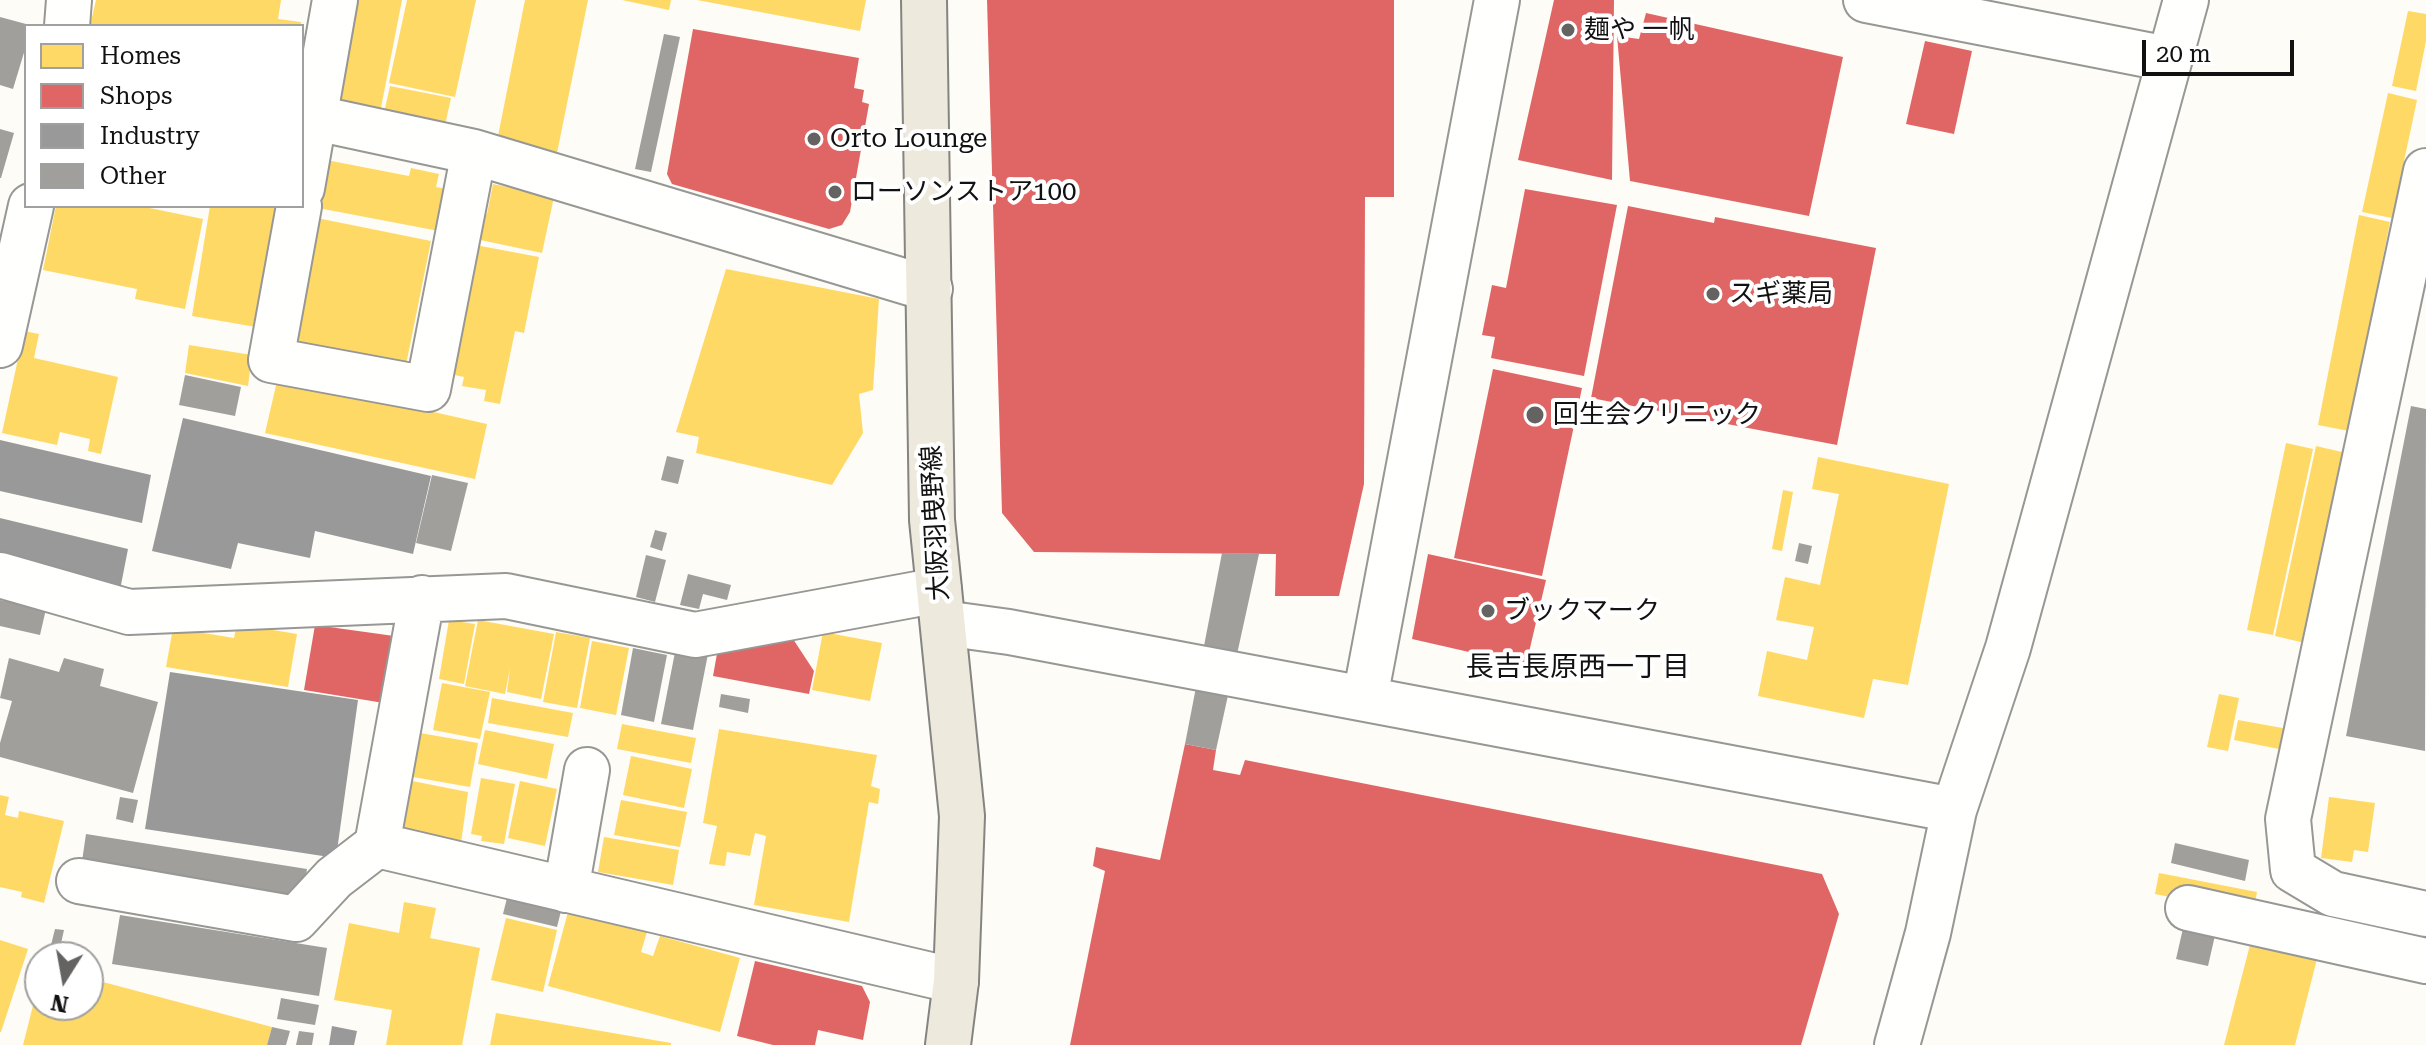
<!DOCTYPE html>
<html>
<head>
<meta charset="utf-8">
<style>
	body { margin:0 }
	#map { position:relative; width:2426px; height:1045px; overflow:hidden; background:#fdfcf7; font-family:"Roboto Serif",serif }
	canvas { display:block }
	.legend { position:absolute; left:24px; top:24px; width:280px; height:184px; box-sizing:border-box; background:#fff; border:2px solid #a0a0a0; margin:0; padding:10px 14px; list-style:none; font-size:24px; color:#111 }
	.legend li { display:flex; align-items:center; gap:16px; height:40px }
	.legend b { width:40px; border:2px solid #a0a0a0 }
	.north { position:absolute; left:24px; top:941px; width:80px; height:80px; box-sizing:border-box; background:#fff; border:2px solid #a0a0a0; border-radius:50%; rotate:191deg; font-size:22px; font-weight:700; line-height:32px; text-align:center; color:#111 }
	.north::after { content:''; display:block; margin:auto; width:28px; height:36px; background:#646362; clip-path:polygon(50% 0,100% 100%,50% 72%,0 100%) }
	.scale { position:absolute; left:2142px; top:40px; width:152px; height:36px; box-sizing:border-box; border:4px solid #111; border-top:0; padding-left:10px; font-size:24px; line-height:28px; white-space:nowrap; color:#111; -webkit-text-stroke:6px #fff; paint-order:stroke }
</style>
</head>
<body>
<div id="map">
<canvas width="2426" height="1045"></canvas>
<ul class="legend">
<li><b style="height:22px;background:#ffd966"></b>Homes</li>
<li><b style="height:22px;background:#e06666"></b>Shops</li>
<li><b style="height:22px;background:#999"></b>Industry</li>
<li><b style="height:22px;background:#a19f9c"></b>Other</li>
</ul>
<div class="north">N</div>
<div class="scale">20 m</div>
</div>
<script>
const c = document.querySelector('canvas').getContext('2d');
c.lineJoin = 'round';
function fill(path, color) {
  c.fillStyle = color;
  c.fill(path, 'evenodd');
}
function stroke(path, color, width, dash) {
  c.strokeStyle = color;
  c.lineWidth = width;
  c.lineCap = dash ? 'butt' : 'round';
  c.setLineDash(dash || []);
  c.stroke(path);
}
function write(font, color, halo, rows, align = 'center') {
  c.font = font + ' "Roboto Serif","Noto Sans JP",serif';
  c.lineWidth = 8;
  c.setLineDash([]);
  c.textBaseline = 'middle';
  c.strokeStyle = halo;
  c.fillStyle = color;
  for (const [text, x, y, turn = 0] of rows) {
    c.save();
    c.translate(x, y);
    c.rotate((+turn || 0) * Math.PI / 180);
    c.textAlign = isNaN(turn) ? turn : align;
    if (halo) c.strokeText(text, 0, 0);
    c.fillText(text, 0, 0);
    c.restore();
  }
}
const homes = new Path2D(`
	M96 0H281L278 19 301 22V26H90Z
	M345 0H402L378 123 325 99Z
	M407 0H476L455 97 389 83Z
	M525 0H588L556 158 496 146Z
	M622 0H671L669 10Z
	M697 0H866L860 31Z
	M2408 11 2426 14V41L2416 91 2392 86Z
	M390 86 451 98 443 134 382 122Z
	M2388 93 2417 100 2392 218 2362 212Z
	M321 159 409 176 411 168 439 174 436 187 452 190 444 232 313 207Z
	M493 184 554 197 542 253 471 238 476 212 487 214Z
	M56 206H140L203 219 185 309 135 299 137 289 43 270Z
	M210 206H275L256 327 192 316Z
	M2359 215 2390 222 2349 431 2318 425Z
	M312 217 431 241 405 370 286 347Z
	M470 244 539 257 524 333 515 331 500 404 484 401 486 390 462 386 464 377 445 373Z
	M726 269 879 299 873 390 859 394 863 433 832 485 696 453 699 437 676 432Z
	M24 331 39 334 34 358 118 377 101 454 88 451 90 439 60 432 57 445 2 433Z
	M189 345 252 355 248 386 185 373Z
	M278 377 487 424 475 479 265 433Z
	M2286 443 2313 449 2273 635 2247 630Z
	M2316 446 2346 453 2305 643 2275 636Z
	M1818 457 1949 484 1908 685 1873 679 1864 718 1758 696 1767 651 1807 660 1814 627 1776 620 1785 577 1820 585 1839 494 1812 489Z
	M1783 490 1793 492 1782 551 1772 549Z
	M449 620 475 624 464 684 439 679Z
	M478 620 554 634 541 699 507 692 510 668 505 694 465 686Z
	M237 624 297 634 288 687 166 667 173 628 234 638Z
	M556 632 590 638 577 708 543 702Z
	M823 632 882 643 870 701 812 690Z
	M592 641 629 648 616 715 580 708Z
	M442 683 490 692 480 739 433 730Z
	M2219 694 2239 698 2228 751 2207 747Z
	M492 698 573 713 568 737 488 723Z
	M2238 720 2288 729 2284 750 2234 740Z
	M622 724 696 738 691 763 617 749Z
	M719 729 877 755 871 786 880 789 878 804 869 802 849 922 754 905 766 836 755 833 750 856 727 852 725 866 709 864 717 826 703 823Z
	M485 730 554 744 547 779 478 764Z
	M420 733 478 743 470 787 413 777Z
	M631 756 692 769 684 808 623 795Z
	M481 778 515 784 504 844 481 841 482 836 471 834Z
	M407 780 468 792 461 843 408 834 399 822Z
	M520 781 557 789 545 846 508 838Z
	M0 795 9 797 5 815 18 818 19 811 64 821 44 903 21 897 22 892 0 887Z
	M2329 797 2375 803 2368 852 2354 850 2352 862 2321 858Z
	M621 800 687 812 680 847 614 835Z
	M604 837 679 850 673 885 598 872Z
	M2159 873 2257 892 2253 914 2155 894Z
	M404 902 436 908 430 938 480 948 462 1045H386L392 1010 334 1000 349 923 399 933Z
	M568 912 647 932 641 952 653 956 660 936 740 958 720 1032 548 986Z
	M506 918 557 930 543 992 491 980Z
	M0 940 28 949 1 1032H0Z
	M2251 941 2317 959 2295 1045H2224Z
	M88 978 272 1027 267 1045H23L39 982 40 1005H88Z
	M496 1013 671 1043V1045H490Z`);
const shops = new Path2D(`
	M987 0H1394V197H1365L1364 484 1339 596H1275L1276 554 1034 552 1002 513Z
	M1554 0H1614L1612 180 1518 160Z
	M1646 13 1843 57 1809 216 1630 181 1617 36 1639 39Z
	M693 29 859 58 854 88 864 90 862 102 869 104 850 212 842 225 829 229 672 184 667 174Z
	M1925 41 1972 51 1954 134 1906 124Z
	M1525 189 1617 205 1584 376 1491 358 1495 337 1482 335 1492 285 1506 288Z
	M1628 206 1714 223 1715 217 1876 248 1837 445 1591 398Z
	M1493 369 1582 388 1542 576 1454 558Z
	M1428 554 1546 580 1526 665 1412 639Z
	M315 625 394 636 384 703 304 690Z
	M793 639 814 671 809 694 713 676 718 648Z
	M1185 744 1216 750 1213 770 1240 775 1245 760 1822 874 1839 914 1801 1045H1070L1105 871 1093 866 1096 847 1160 860Z
	M755 961 862 986 870 1002 863 1040 818 1030 815 1045H773L737 1036Z`);
const industry = new Path2D(`
	M183 418 431 476 413 554 315 531 310 558 238 543 231 569 152 551Z
	M0 440 151 475 142 523 0 491Z
	M0 518 128 549 120 590 0 557Z
	M170 672 358 700 336 858 145 829Z
	M332 1026 357 1031 354 1045H329Z`);
const building = new Path2D(`
	M0 17 26 24V46L13 89 0 85Z
	M664 34 680 37 651 172 635 169Z
	M0 129 14 133 1 178H0Z
	M185 375 241 387 235 416 179 405Z
	M2411 406 2426 409 2425 751 2346 736Z
	M667 456 684 460 678 484 661 480Z
	M432 475 468 483 451 551 416 543Z
	M655 530 667 533 662 551 650 547Z
	M1799 543 1812 546 1808 564 1795 561Z
	M1222 553 1259 554 1216 750 1185 744Z
	M646 555 666 560 655 602 636 597Z
	M688 574 731 585 727 600 703 594 699 609 680 605Z
	M0 600 46 609 40 635 0 626Z
	M676 647 708 654 693 730 661 724Z
	M633 648 667 655 654 722 621 715Z
	M9 658 59 672 64 658 104 669 100 686 158 702 133 793 0 757V743L12 701 0 698Z
	M721 694 750 699 748 713 719 707Z
	M120 797 138 800 133 823 116 819Z
	M86 834 307 869 302 903 81 868Z
	M2175 843 2249 860 2245 881 2171 863Z
	M507 898 561 911 557 927 503 914Z
	M120 915 327 948 319 996 112 964Z
	M2184 924 2216 931 2208 966 2176 959Z
	M55 929 64 930 58 957H48Z
	M281 998 319 1005 315 1025 277 1019Z
	M272 1027 290 1031 286 1045H267Z
	M299 1031 314 1033 312 1045H296Z`);
const minor = new Path2D(`
	M1866 0 2168 59
	M67 26 69 0
	M302 115 474 152 930 289
	M2426 171 2288 819 2293 870 2333 894 2426 914
	M302 188 335 0
	M299 206 271 360 428 389 474 152
	M0 345 31 206
	M0 575 129 612 506 596 695 635 939 590
	M943 623 1009 632 1954 810
	M1365 698 1497 0
	M377 845 956 981
	M79 881 296 919 334 878 377 845 422 598
	M566 890 587 770
	M2188 908 2426 961
	M1897 1045 1928 933 1954 810 2008 648 2186 0`);
const major = new Path2D(`
	M924 0 932 520 962 816 956 981 948 1045`);
const markers = [
	[1568,30,8,"#646362"],
	[814,139,8,"#646362"],
	[835,192,8,"#646362"],
	[1713,294,8,"#646362"],
	[1535,415,10,"#646362"],
	[1488,611,8,"#646362"]
];
const poiNames = [
	["麺や 一帆",1584,30],
	["Orto Lounge",830,139],
	["ローソンストア100",851,192],
	["スギ薬局",1729,294],
	["回生会クリニック",1553,415],
	["ブックマーク",1504,611]
];
const streetNames = [
	["大阪羽曳野線",936,523,-93]
];
const neighbourhoodNames = [
	["長吉長原西一丁目",1578,668]
];
fill(homes, '#ffd966');
fill(shops, '#e06666');
fill(industry, '#999');
fill(building, '#a19f9c');
stroke(minor, '#979795', 48);
stroke(major, '#858482', 48);
stroke(minor, '#fffffe', 44);
stroke(major, '#ede9dc', 44);
for (const [x, y, r, color] of markers) {
  const dot = new Path2D();
  dot.arc(x, y, r, 0, 2 * Math.PI);
  c.fillStyle = color;
  c.fill(dot);
  stroke(dot, '#fff', 3);
}
write('26px', '#111', '#fff', poiNames, 'left');
write('26px', '#111', '#fff', streetNames);
write('28px', '#111', '#fff', neighbourhoodNames);
</script>
</body>
</html>
